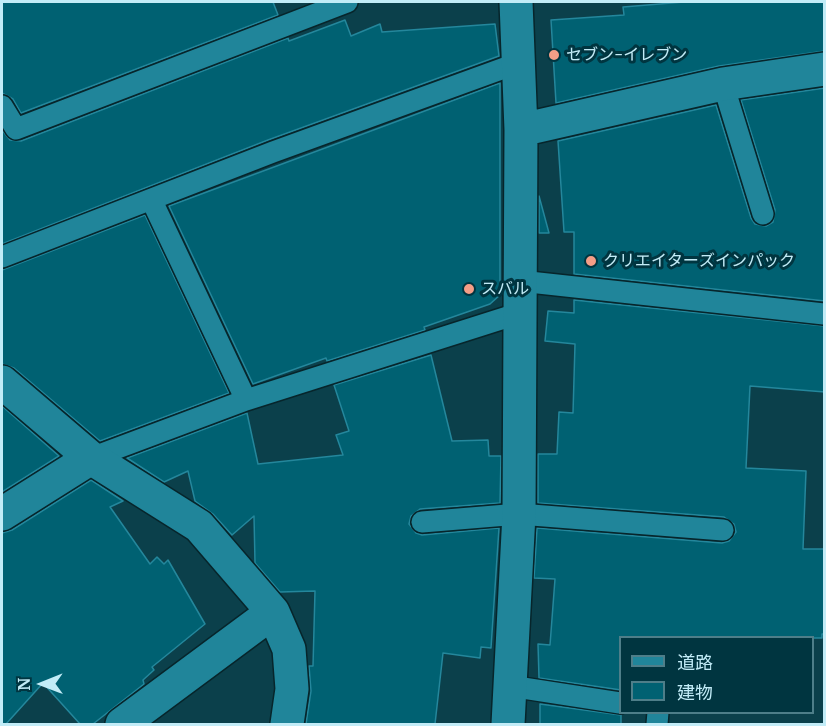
<!DOCTYPE html>
<html>
<head>
<meta charset="utf-8">
<style>
	body { margin:0 }
	#map { position:relative; width:826px; height:726px; overflow:hidden; background:#0b404b; font-family:Merriweather,"Noto Sans JP",serif }
	canvas { display:block }
	.frame { position:absolute; inset:0; border:3px solid #c2ecf7; pointer-events:none }
	.legend { position:absolute; left:619px; top:636px; width:195px; height:78px; box-sizing:border-box; background:#003540; border:2px solid #4e7e89; margin:0; padding:8px 10px; list-style:none; font-size:18px; color:#c2ecf7 }
	.legend li { display:flex; align-items:center; gap:12px; height:30px }
	.legend b { width:30px; border:2px solid #4e7e89 }
	.north { position:absolute; left:12px; top:654px; width:60px; height:60px; -webkit-text-stroke:4px #003540; paint-order:stroke; rotate:269deg; font-size:16px; font-weight:700; line-height:24px; text-align:center; color:#c2ecf7 }
	.north::after { content:''; display:block; margin:auto; width:21px; height:27px; background:#c2ecf7; clip-path:polygon(50% 0,100% 100%,50% 72%,0 100%) }
</style>
</head>
<body>
<div id="map">
<canvas width="826" height="726"></canvas>
<div class="frame"></div>
<ul class="legend">
<li><b style="height:8px;background:#20859a"></b>道路</li>
<li><b style="height:16px;background:#006172"></b>建物</li>
</ul>
<div class="north">N</div>
</div>
<script>
const c = document.querySelector('canvas').getContext('2d');
c.lineJoin = 'round';
function fill(path, color) {
  c.fillStyle = color;
  c.fill(path, 'evenodd');
}
function stroke(path, color, width, dash) {
  c.strokeStyle = color;
  c.lineWidth = width;
  c.lineCap = dash ? 'butt' : 'round';
  c.setLineDash(dash || []);
  c.stroke(path);
}
function write(font, color, halo, rows, align = 'center') {
  c.font = font + ' Merriweather,"Noto Sans JP",serif';
  c.lineWidth = 6;
  c.setLineDash([]);
  c.textBaseline = 'middle';
  c.strokeStyle = halo;
  c.fillStyle = color;
  for (const [text, x, y, turn = 0] of rows) {
    c.save();
    c.translate(x, y);
    c.rotate((+turn || 0) * Math.PI / 180);
    c.textAlign = isNaN(turn) ? turn : align;
    if (halo) c.strokeText(text, 0, 0);
    c.fillText(text, 0, 0);
    c.restore();
  }
}
const building = new Path2D(`
	M2 2H273L278 15 21 113 13 99 2 93Z
	M684 2H825V51L719 66 556 103 551 20 624 15 623 7Z
	M345 20 351 36 380 24 382 32 495 24 499 56 268 140 2 244V130L10 140 21 141 288 38 289 41Z
	M500 83V295L490 304 424 327 425 330 327 361 326 358 253 384 169 206Z
	M825 88V301L574 274V232H564L558 141 716 105 751 218 755 224 766 226 773 222 775 210 741 100Z
	M539 196 549 233H539Z
	M145 215 229 393 100 441 14 368 2 364V270Z
	M574 300 825 326V392L750 386 746 468 806 471 803 549H825V634H822V638H621V690L539 678 538 644 550 645 555 579 534 578 537 528 722 543 729 541 736 532 734 524 724 517 538 503V454H557L559 412 573 413 575 344 545 341 548 311 574 313Z
	M431 355 452 441 488 440 489 456H501L500 503 420 509 411 516 409 524 416 533 422 535 499 528 491 648 481 647 480 658 443 653 435 724H306L311 691 309 666H313L315 591 280 592 255 563 254 516 232 535 213 514 195 501 188 471 164 482 127 458 247 413 258 464 343 455 336 435 349 431 334 385Z
	M2 406 59 456 2 492Z
	M91 480 123 501 110 507 150 564 157 557 164 564 168 560 205 624 152 667 154 670 143 680 144 684 93 724H80L43 683 6 724H2V533L12 530Z
	M540 704 621 715V724H540Z`);
const lane = new Path2D(`
	M723 84 763 214
	M2 106 16 129 347 2
	M152 201 246 400
	M2 257 273 152 518 63
	M520 281 824 314
	M91 458 246 400 520 313
	M422 522 519 514 723 530
	M510 686 620 703
	M657 724 658 712`);
const street = new Path2D(`
	M521 130 723 84 824 69
	M2 382 91 458 199 526 273 612 289 649 292 689 287 724
	M2 514 91 458
	M122 724 273 612
	M508 724 519 514 521 130 516 2`);
const markers = [
	[554,55,6,"#f49e87"],
	[591,261,6,"#f49e87"],
	[469,289,6,"#f49e87"]
];
const poiNames = [
	["セブン-イレブン",566,55],
	["クリエイターズインパック",603,261],
	["スバル",481,289]
];
fill(building, '#006172');
stroke(building, '#24879c', 1.5);
stroke(lane, '#07252b', 24);
stroke(street, '#07252b', 36);
stroke(lane, '#20859a', 21);
stroke(street, '#20859a', 33);
for (const [x, y, r, color] of markers) {
  const dot = new Path2D();
  dot.arc(x, y, r, 0, 2 * Math.PI);
  c.fillStyle = color;
  c.fill(dot);
  stroke(dot, '#003540', 2);
}
write('16px', '#c2ecf7', '#003540', poiNames, 'left');
</script>
</body>
</html>
